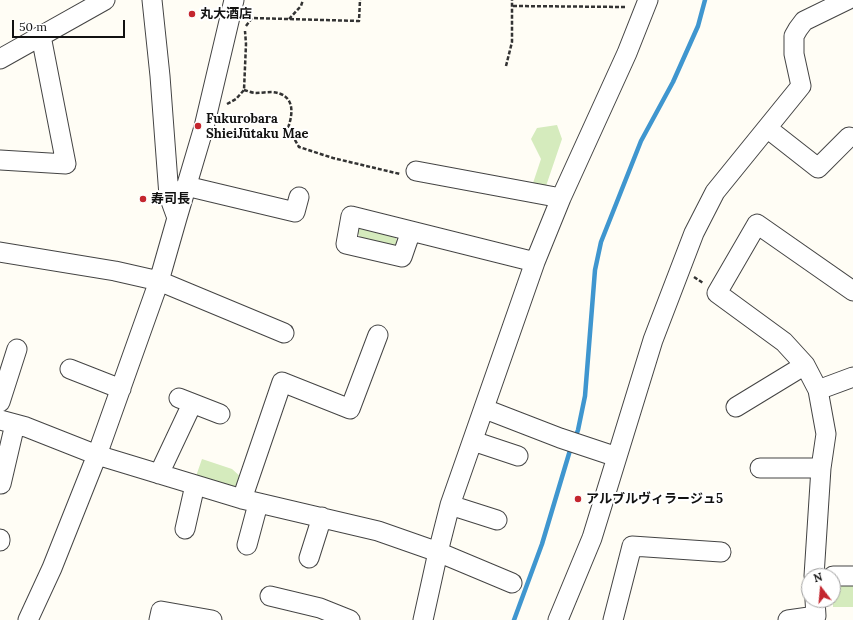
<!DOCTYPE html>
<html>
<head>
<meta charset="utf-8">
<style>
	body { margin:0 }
	#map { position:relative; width:853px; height:620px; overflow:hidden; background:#fffdf5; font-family:Lora,serif }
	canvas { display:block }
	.north { position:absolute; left:801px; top:568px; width:40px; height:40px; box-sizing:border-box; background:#fff; border:1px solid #a0a0a0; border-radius:50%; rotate:344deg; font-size:11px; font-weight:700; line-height:16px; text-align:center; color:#111 }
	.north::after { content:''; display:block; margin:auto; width:14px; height:18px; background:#c4262e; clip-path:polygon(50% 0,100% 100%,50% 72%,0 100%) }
	.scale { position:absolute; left:12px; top:20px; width:113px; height:18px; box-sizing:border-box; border:2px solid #111; border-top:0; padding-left:5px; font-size:12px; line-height:14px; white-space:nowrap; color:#111; -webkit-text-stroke:3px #fff; paint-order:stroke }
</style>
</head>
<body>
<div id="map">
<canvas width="853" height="620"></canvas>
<div class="north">N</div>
<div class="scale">50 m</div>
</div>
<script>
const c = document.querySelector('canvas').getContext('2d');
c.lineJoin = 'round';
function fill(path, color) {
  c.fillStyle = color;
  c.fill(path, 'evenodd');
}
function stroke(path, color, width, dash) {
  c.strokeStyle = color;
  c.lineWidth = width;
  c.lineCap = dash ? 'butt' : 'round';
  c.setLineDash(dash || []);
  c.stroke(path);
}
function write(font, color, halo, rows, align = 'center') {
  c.font = font + ' Lora,"Noto Sans JP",serif';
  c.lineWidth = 4;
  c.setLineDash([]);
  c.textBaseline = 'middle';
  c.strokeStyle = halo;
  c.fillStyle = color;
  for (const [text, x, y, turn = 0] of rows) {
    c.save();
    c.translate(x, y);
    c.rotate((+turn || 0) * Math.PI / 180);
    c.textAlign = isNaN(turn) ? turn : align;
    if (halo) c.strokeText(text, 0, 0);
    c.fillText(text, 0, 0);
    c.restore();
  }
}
const green = new Path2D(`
	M557 125 562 139 546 186 533 183 541 159 531 139 537 128Z
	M365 227 395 235 398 244 390 246 361 238 355 229Z
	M202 459 232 469 242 478 240 487 232 491 195 479Z
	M839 584 853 585V607H833V591Z`);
const stream = new Path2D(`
	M575 438 578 430 585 396 595 270 601 242 641 141 673 82 698 26 705 0
	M514 620 542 544 571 447`);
const path = new Path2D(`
	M513 6 627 7
	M289 19 301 6 303 0
	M246 26 252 18 359 21 360 0
	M506 66 512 42V0
	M244 90C248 91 252 93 256 93 261 93 267 92 272 92 294 94 294 111 288 128L299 147 333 158 400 174
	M227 104 236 99 244 90 246 44 245 31
	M694 277 703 283`);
const minor = new Path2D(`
	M152 0 160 76 169 196 177 218
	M0 59 105 0
	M767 128 818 168 849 137
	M0 160 66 164 41 36
	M416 171 561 198
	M186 186 295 212 299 197
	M411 231 402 257 346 244 351 216 535 262
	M0 252 115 271 159 281 284 333
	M853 291 757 224 717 293 784 342 805 365 818 390 853 377
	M70 369 121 389
	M179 398 220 414
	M0 402 17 349
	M736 407 805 365
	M485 409 560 438 617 457
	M0 420 26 427 97 455 242 499 378 531 438 552 512 583
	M473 441 518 456
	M760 468H821L826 434 818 390
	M159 474 192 404
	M1 484 15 424
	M242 499 282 382 350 409 378 335
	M450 505 497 520
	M185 529 195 485
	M0 539V541
	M247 545 258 504
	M309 558 322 517
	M814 576 821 468
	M833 576H853
	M270 596 320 608 350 620
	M28 620 52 568 97 455 159 281 177 218 204 127 234 0
	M159 620 161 611 212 620
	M423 620 438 552 450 505 535 262 561 198 627 53 648 0
	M558 620 592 538 653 340 694 233 715 192 801 86 794 54V36L798 29 804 21 847 0
	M613 620 632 546 721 552
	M788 620 816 616 815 600`);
const markers = [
	[192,14,4,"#c4262e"],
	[198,126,4,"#c4262e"],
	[143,199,4,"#c4262e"],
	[578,499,4,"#c4262e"]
];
const poiNames = [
	["丸大酒店",200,14],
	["Fukurobara",206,119],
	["ShieiJūtaku Mae",206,134],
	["寿司長",151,199],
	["アルブルヴィラージュ5",586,499]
];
fill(green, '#d5ebbd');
stroke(stream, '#3f96cf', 4.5);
stroke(minor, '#444', 21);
stroke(path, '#333', 2.5, [4, 2]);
stroke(minor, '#fff', 19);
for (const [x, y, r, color] of markers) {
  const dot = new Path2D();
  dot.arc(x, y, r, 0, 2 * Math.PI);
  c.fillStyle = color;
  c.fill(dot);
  stroke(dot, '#fff', 1.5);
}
write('bold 13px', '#111', '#fff', poiNames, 'left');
</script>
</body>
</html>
